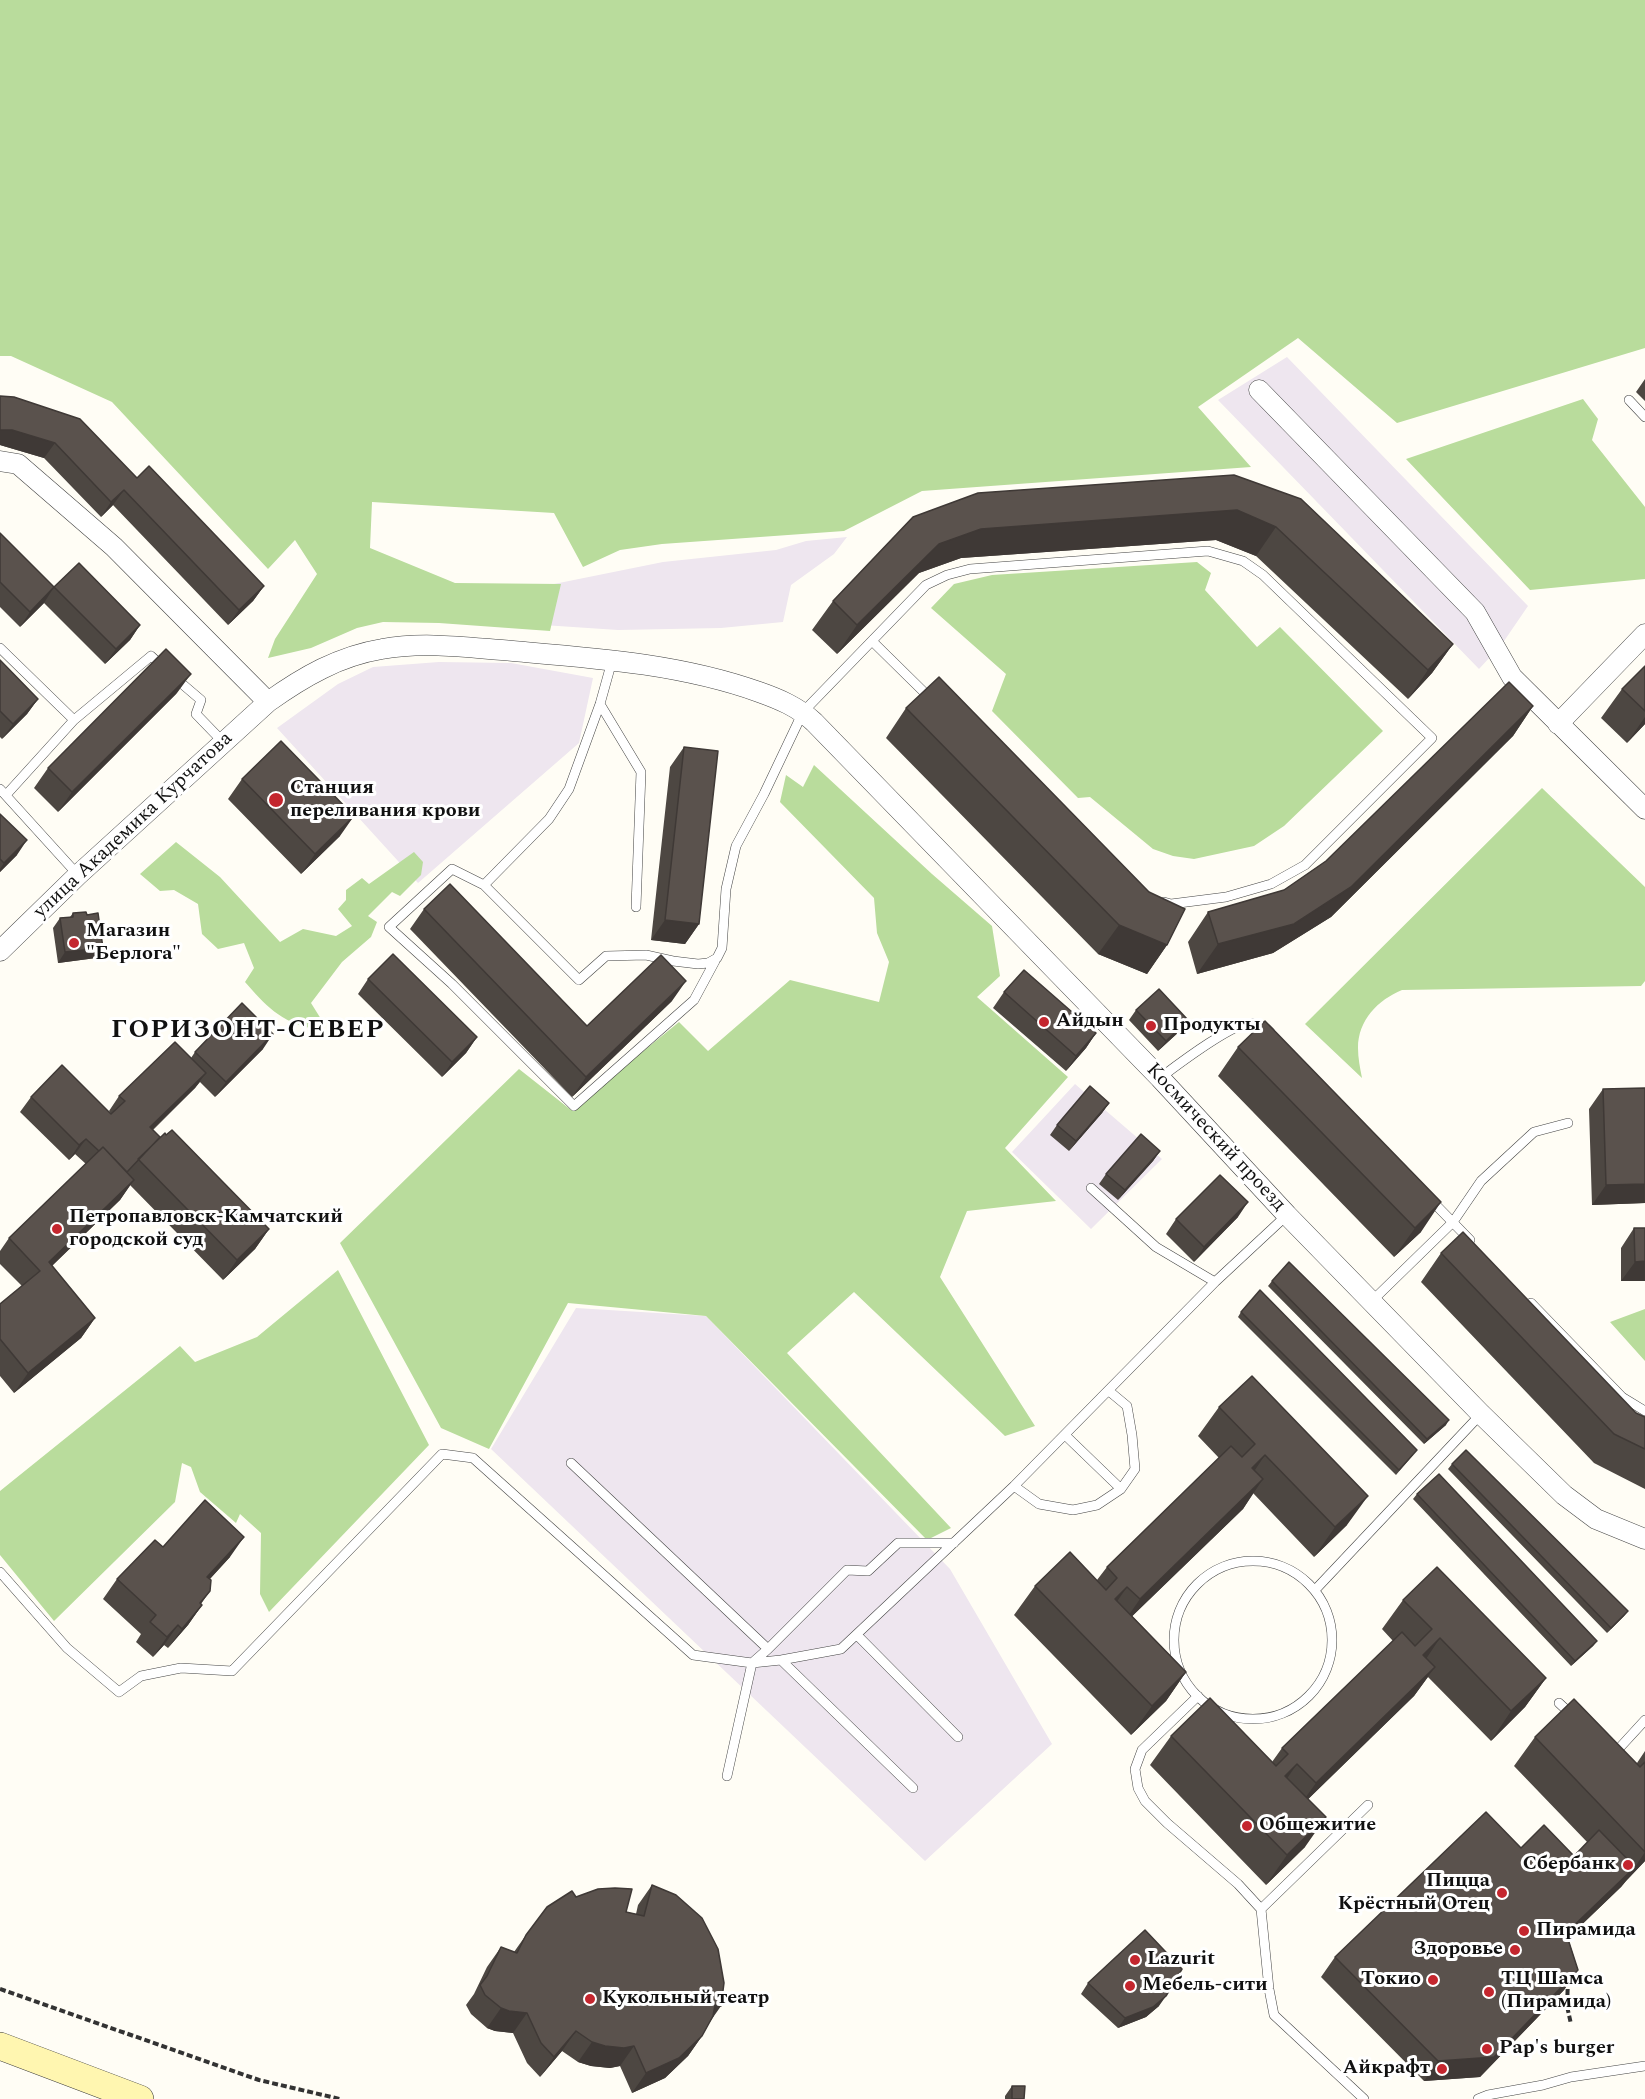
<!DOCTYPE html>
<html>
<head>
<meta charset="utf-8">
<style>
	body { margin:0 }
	canvas { display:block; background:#fffdf5 }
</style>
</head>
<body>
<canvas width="1645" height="2099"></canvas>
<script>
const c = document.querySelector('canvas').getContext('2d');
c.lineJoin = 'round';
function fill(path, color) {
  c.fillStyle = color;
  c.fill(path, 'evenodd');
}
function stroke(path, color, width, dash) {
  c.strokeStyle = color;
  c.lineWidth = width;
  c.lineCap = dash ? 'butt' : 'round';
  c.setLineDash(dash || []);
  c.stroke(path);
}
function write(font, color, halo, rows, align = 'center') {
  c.font = font + ' Spectral,serif';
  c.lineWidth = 6;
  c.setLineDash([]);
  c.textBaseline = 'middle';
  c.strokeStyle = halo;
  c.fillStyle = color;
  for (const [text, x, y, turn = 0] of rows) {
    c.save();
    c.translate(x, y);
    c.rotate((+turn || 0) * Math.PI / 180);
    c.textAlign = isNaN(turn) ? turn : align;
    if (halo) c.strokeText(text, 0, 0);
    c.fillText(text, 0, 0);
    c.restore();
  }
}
const industrial = new Path2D(`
	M1287 357 1528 606 1502 644 1479 669 1218 400Z
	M847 537 834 554 791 585 783 622 721 628 618 630 453 619 455 604 663 562 776 550 806 541Z
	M439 662 511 663 593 678 579 743 418 883 277 728 338 684 373 667Z
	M1075 1084 1162 1159 1091 1229 1012 1152Z
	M576 1308 706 1316 950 1569 1052 1744 925 1861 491 1449Z`);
const forest = new Path2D(`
	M0 0H1645V348L1397 423 1298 338 1198 407 1251 467 922 491 844 531 662 544 620 550 583 567 554 513 372 502 370 548 455 583 561 584 550 631 439 623 383 622 357 628 311 648 268 658 275 639 317 574 295 540 268 569 112 402 11 356H0Z
	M1583 399 1598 419 1592 440 1645 507V579L1530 590 1406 459Z
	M1197 562 1211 573 1205 590 1257 647 1280 627 1383 731 1284 826 1254 846 1194 859 1173 856 1153 849 1090 797 1078 798 992 711 1006 674 931 608 954 584 992 575Z
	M814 765 932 874 992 926 1000 976 977 997 1068 1077 1005 1148 1056 1201 967 1211 940 1277 1035 1426 1005 1436 854 1292 787 1353 951 1528 927 1540 706 1316 568 1303 489 1449 441 1428 340 1243 519 1069 571 1110 679 1022 708 1051 790 980 879 1002 889 962 877 933 874 898 780 802 786 775 803 787Z
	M1542 788 1645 887V981L1641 986 1402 990C1378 1000 1358 1020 1358 1048 1358 1058 1360 1068 1362 1078L1305 1024Z
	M176 842 220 877 280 942 303 929 336 936 352 926 338 909 346 900V890L362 878 369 884 414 852 423 862 421 875 400 896 392 892 368 916 377 922 371 937 342 962 311 1003 321 1019 311 1028C282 1023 264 1004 245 982L254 968 244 943 218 949 202 934 198 904 174 890 160 891 140 874Z
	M338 1270 429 1445 269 1612 260 1594 261 1533 240 1514 236 1523 200 1492 191 1467 182 1463 175 1502 54 1621 0 1555V1491L180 1346 195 1362 257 1337Z
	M1645 1309V1361L1610 1322Z`);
const path = new Path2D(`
	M1568 1980 1567 2006 1571 2024
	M0 1989 259 2080 340 2099`);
const lane = new Path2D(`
	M1629 400 1645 417
	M872 641 932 700
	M0 648 74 720 6 795
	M612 661 600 704 569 789 549 819 484 885 579 980 606 956 646 955 673 961 698 964 708 963 717 958 722 948 726 889 736 846 764 794 803 712 926 585 947 575 970 569 1208 551 1243 561 1263 575 1432 738 1305 865 1271 884 1226 897 1171 904 1164 902
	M174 677 201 700 196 714 224 743
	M600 704 641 772 636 907
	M74 720 151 656 164 668
	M0 789 78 875
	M484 885 452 869 389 927 452 984 574 1106 694 1000 715 961
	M1160 1078C1176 1066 1236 1020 1254 1023 1259 1024 1266 1028 1270 1032
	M1091 1188 1156 1247 1215 1282 1287 1215
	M1429 1198 1470 1240
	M1372 1301 1453 1222 1481 1181 1534 1132 1568 1123
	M1531 1303 1622 1397 1645 1411
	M1065 1435 1121 1489
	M571 1463 768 1649
	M1014 1486 1039 1504 1073 1510 1097 1505 1121 1489 1135 1469 1132 1435 1127 1406 1109 1391
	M954 1543H898L868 1571 847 1570 768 1649 752 1663 781 1660 841 1649 1014 1486 1215 1282
	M1174 1640a79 79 0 1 1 158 0a79 79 0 1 1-158 0Z
	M0 1572 67 1648 119 1692 141 1676 181 1668 232 1671 442 1454 473 1458 693 1655 752 1663 727 1776
	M1315 1590 1481 1414
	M857 1635 958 1737
	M781 1660 913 1788
	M1198 1696 1142 1750 1135 1769 1138 1788 1145 1801 1167 1823 1238 1884 1261 1909 1269 1989 1274 2015 1364 2099
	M1559 1703 1573 1716
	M1613 1755 1645 1720
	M1261 1909 1368 1805
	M1478 2099 1488 2095 1543 2085 1571 2077 1645 2066`);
const street = new Path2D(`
	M1259 390 1475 612 1512 677 1645 809
	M0 461 18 464 114 547 268 702
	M1558 724 1645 634
	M0 951 78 875 268 702C303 677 339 656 382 649 425 641 470 648 513 651 595 658 681 664 759 692 779 699 798 707 814 722L1160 1078 1287 1215 1481 1414 1564 1495 1596 1519 1645 1539`);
const secondary = new Path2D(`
	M0 2046 140 2099`);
const wall = new Path2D(`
	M1645 379V401L1636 392Z
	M0 396 137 478 264 586 253 601 228 625 113 505 101 517 44 458 0 445Z
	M1234 475 1453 644 1432 673 1408 699 1256 556 1216 540 961 558 919 573 837 654 812 630 833 601 913 517Z
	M0 533 54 587 140 625 130 640 105 664 44 603 20 627 0 607Z
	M0 660 38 699 27 714 2 739 0 737Z
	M1645 666V724L1627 743 1601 718 1622 689Z
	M177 693 58 812 34 788 48 768Z
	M1533 706 1513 736 1331 917 1273 953 1197 974 1188 942 1208 912 1284 890 1326 861Z
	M906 708 1167 945 1147 974 1098 954 886 738Z
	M684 747 699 924 685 944 651 940 670 767Z
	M242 779 340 836 301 874 228 799Z
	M0 814 17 855 0 872Z
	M424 909 587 1026 672 1001 572 1097 410 929Z
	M73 913 96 958 58 963 53 928 60 918 70 917Z
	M368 979 477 1037 466 1053 442 1077 358 994Z
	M1004 992 1096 1033 1086 1048 1066 1071 993 1008Z
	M1136 1010 1188 1020 1181 1030 1158 1051 1129 1020Z
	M1238 1047 1421 1232 1394 1257 1218 1076Z
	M263 1049 215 1097 200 1082 195 1088 153 1130 160 1137 166 1135 269 1229 255 1249 223 1280 130 1185 120 1200 52 1266 95 1318 81 1338 14 1393 0 1376V1304L22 1286 0 1264V1251L9 1238 86 1164 75 1154 69 1160 20 1112 31 1097 111 1114 109 1111 119 1096 191 1058 195 1052Z
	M1645 1088V1203L1592 1205 1589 1109 1603 1089Z
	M1109 1103 1102 1113 1069 1151 1050 1135 1057 1125Z
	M1160 1151 1153 1161 1118 1200 1099 1184 1106 1174Z
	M1238 1217 1194 1262 1166 1234 1176 1219Z
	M1634 1228H1645V1281H1621V1248Z
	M1441 1253 1636 1413 1645 1417V1489L1594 1463 1421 1282Z
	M1272 1281 1446 1425 1424 1444 1268 1286Z
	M1241 1312 1413 1455 1396 1475 1238 1317Z
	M1219 1407 1347 1525 1314 1557 1253 1493 1243 1509 1132 1616 1186 1672 1166 1701 1131 1735 1014 1615 1035 1586 1097 1580 1107 1567 1219 1458 1198 1436Z
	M1452 1464 1628 1611 1624 1616 1607 1633 1448 1469Z
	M1417 1494 1597 1641 1593 1646 1571 1666 1413 1499Z
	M163 1547 230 1557 210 1579V1591L201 1604 202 1605 188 1625 168 1648 164 1645 153 1657 136 1642 141 1634 103 1599 117 1579Z
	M1403 1600 1546 1678 1525 1707 1491 1741 1428 1677 1414 1696 1308 1799 1305 1847 1266 1885 1150 1765 1171 1736 1272 1762 1282 1748 1393 1641 1382 1629Z
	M1535 1737 1637 1763 1645 1751V1861L1626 1881 1621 1887 1568 1938 1578 1970 1564 1990 1480 2077 1424 2081 1321 1977 1335 1957 1521 1848 1574 1856 1588 1843 1514 1766Z
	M652 1885 712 2018 702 2036 688 2056 665 2078 632 2093 620 2066 610 2068 591 2066 578 2062 562 2051 540 2077 527 2063 513 2033 495 2031 487 2028 471 2014 466 2005 474 1994 487 1967 501 1947 514 1952 526 1935 626 1912 636 1914 638 1905Z
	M1088 1983 1159 2006 1146 2017 1118 2028 1081 1994Z
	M1012 2086 1024 2099H1005V2096Z`);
const shadedWall = new Path2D(`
	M0 430H12L55 443 44 458 0 445Z
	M124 490 113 505 101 517 111 502Z
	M1237 510 1276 527 1256 556 1216 540 961 558 919 573 837 654 857 625 939 544 981 529Z
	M264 586 253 601 228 625 239 610Z
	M54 587 44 603 20 627 30 612Z
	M140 625 130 640 105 664 116 649Z
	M1453 644 1432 673 1408 699 1428 670Z
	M191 674 177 693 58 812 72 792Z
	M38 699 27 714 2 739 13 724Z
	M1533 706 1513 736 1331 917 1273 953 1197 974 1218 944Z
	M1645 717V724L1627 743Z
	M354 816 340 836 301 874 315 854Z
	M27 840 17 855 0 872V869L4 863Z
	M665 920 699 924 685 944 651 940Z
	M1119 925 1167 945 1147 974 1098 954Z
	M103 948 96 958 58 963 65 952Z
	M686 981 672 1001 572 1097 586 1077Z
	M1188 1020 1181 1030 1158 1051 1166 1041Z
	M1096 1033 1086 1048 1066 1071 1076 1056Z
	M273 1034 263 1049 215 1097 226 1082Z
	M477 1037 466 1053 442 1077 452 1062Z
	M206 1073 195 1088 139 1142 150 1127Z
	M1109 1103 1102 1113 1069 1151 1076 1141Z
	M86 1139 75 1154 69 1160 79 1145Z
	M1160 1151 1153 1161 1118 1200 1125 1190Z
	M134 1180 120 1200 35 1282 49 1262Z
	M1645 1184V1203L1592 1205 1606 1185Z
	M1248 1202 1238 1217 1194 1262 1204 1247Z
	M1441 1202 1421 1232 1394 1257 1415 1228Z
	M269 1229 255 1249 223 1280 237 1260Z
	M1645 1261V1281H1621L1635 1262Z
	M95 1318 81 1338 14 1393 28 1373Z
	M1449 1420 1446 1425 1424 1444 1427 1439Z
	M1265 1455 1245 1485 1252 1468Z
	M1263 1479 1243 1509 1119 1629 1140 1599Z
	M1368 1496 1347 1525 1314 1557 1335 1527Z
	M244 1537 230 1557 193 1597 207 1577Z
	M1127 1587 1107 1616 1115 1599Z
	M202 1605 188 1625 168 1648 182 1629Z
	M1628 1611 1624 1616 1607 1633 1611 1628Z
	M178 1625 164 1645 153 1657 167 1637Z
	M1440 1638 1420 1668 1423 1655Z
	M1597 1641 1593 1646 1571 1666 1575 1661Z
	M1435 1667 1414 1696 1295 1812 1316 1783Z
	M1186 1672 1166 1701 1131 1735 1152 1706Z
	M1546 1678 1525 1707 1491 1741 1511 1711Z
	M1297 1764 1277 1793 1285 1776Z
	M1326 1817 1305 1847 1266 1885 1287 1855Z
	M1645 1852V1861L1626 1881 1621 1887 1552 1953 1566 1933 1635 1867Z
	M1578 1970 1564 1990 1480 2077 1424 2081 1438 2061Z
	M1166 1996 1159 2006 1146 2017 1118 2028 1125 2018Z
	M715 2005 721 2006 707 2026Z
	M501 2008 527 2013 513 2033 495 2031 487 2028Z
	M576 2031 562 2051 540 2077 554 2057Z
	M702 2036 688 2056 665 2078 632 2093 646 2073Z
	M592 2042 634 2046 620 2066 610 2068 591 2066 578 2062Z`);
const building = new Path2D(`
	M0 396 14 397 80 419 137 478 149 466 264 586 239 610 124 490 111 502 55 443 12 430H0Z
	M1234 475 1301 499 1453 644 1428 670 1276 527 1237 510 981 529 939 544 857 625 833 601 913 517 978 493Z
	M0 533 54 587 30 612 0 582Z
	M79 563 140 625 116 649 54 587Z
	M166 649 191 674 72 792 48 768Z
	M0 660 38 699 13 724 0 711Z
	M1645 666V711L1622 689Z
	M939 677 1149 892 1185 909 1167 945 1119 925 906 708Z
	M1509 682 1533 706 1351 887 1294 924 1218 944 1208 912 1284 890 1326 861Z
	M281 741 354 816 315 854 242 779Z
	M684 747 718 751 699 924 665 920Z
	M0 814 27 840 4 863 0 859Z
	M450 884 587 1026 661 955 686 981 586 1077 424 909Z
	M86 912 87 915 98 913 103 948 65 952 60 918 73 917V913Z
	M393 954 477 1037 452 1062 368 979Z
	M1024 970 1096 1033 1076 1056 1004 992Z
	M1159 989 1188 1020 1166 1041 1136 1010Z
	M242 1003 273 1034 226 1082 195 1052Z
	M1265 1021 1441 1202 1415 1228 1238 1047Z
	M175 1042 206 1073 150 1127 160 1137 127 1172 103 1147 99 1151 86 1139 79 1145 31 1097 62 1065 111 1114 125 1101 119 1096Z
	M1090 1086 1109 1103 1076 1141 1057 1125Z
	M1645 1088V1184L1606 1185 1603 1089Z
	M172 1130 269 1229 237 1260 138 1159 165 1133 166 1135Z
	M1141 1134 1160 1151 1125 1190 1106 1174Z
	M103 1147 134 1180 49 1262 95 1318 28 1373 0 1339V1304L40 1271 9 1238Z
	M1220 1175 1248 1202 1204 1247 1176 1219Z
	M1634 1228H1645V1261L1635 1262Z
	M1463 1232 1636 1413 1645 1417V1449L1614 1434 1441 1253Z
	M1289 1262 1449 1420 1427 1439 1272 1281Z
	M1260 1290 1417 1450 1399 1470 1241 1312Z
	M1252 1376 1368 1496 1335 1527 1265 1455 1252 1468 1263 1479 1140 1599 1127 1587 1115 1599 1186 1672 1152 1706 1035 1586 1070 1552 1106 1590 1117 1578 1107 1567 1231 1446 1242 1457 1255 1444 1219 1407Z
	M1466 1450 1628 1611 1611 1628 1452 1464Z
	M1439 1474 1597 1641 1575 1661 1417 1494Z
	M205 1500 244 1537 207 1577 211 1580 210 1591 200 1603 202 1605 182 1629 178 1625 167 1637 150 1622 156 1615 117 1579 155 1540 163 1547Z
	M1437 1567 1546 1678 1511 1711 1440 1638 1423 1655 1435 1667 1316 1783 1297 1764 1285 1776 1326 1817 1287 1855 1171 1736 1210 1698 1276 1766 1288 1754 1282 1748 1402 1632 1415 1646 1432 1629 1403 1600Z
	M1574 1699 1640 1767 1645 1762V1852L1535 1737Z
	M1486 1812 1521 1848 1544 1825 1574 1856 1599 1830 1635 1867 1566 1933 1578 1970 1494 2057 1438 2061 1335 1957Z
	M652 1885 676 1895 702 1918 718 1949 724 1983 721 2006 715 2005 713 2016 702 2036 679 2058 646 2073 634 2046 624 2048 605 2046 592 2042 576 2031 554 2057 541 2043 527 2013 509 2011 501 2008 485 1995 480 1985 487 1976 501 1947 517 1953 526 1935 547 1907 572 1891 576 1897 598 1889 615 1888 632 1889 626 1912 644 1916Z
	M1145 1930 1182 1969 1166 1996 1153 2007 1125 2018 1088 1983Z
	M1012 2086H1025L1024 2099H1012Z`);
const markers = [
	[276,800,8,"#c4262e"],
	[74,943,6,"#c4262e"],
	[1044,1022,6,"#c4262e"],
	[1151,1026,6,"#c4262e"],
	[57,1229,6,"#c4262e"],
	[1247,1826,6,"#c4262e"],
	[1628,1865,6,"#c4262e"],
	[1502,1893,6,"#c4262e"],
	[1524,1931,6,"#c4262e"],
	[1515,1950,6,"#c4262e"],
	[1135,1960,6,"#c4262e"],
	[1433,1980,6,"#c4262e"],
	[1130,1986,6,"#c4262e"],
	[1489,1992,6,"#c4262e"],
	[590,1999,6,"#c4262e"],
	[1487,2049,6,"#c4262e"],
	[1442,2069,6,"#c4262e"]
];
const poiNames = [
	["Станция",290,789],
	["переливания крови",290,812],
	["Магазин",86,932],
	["\"Берлога\"",86,955],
	["Айдын",1056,1022],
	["Продукты",1163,1026],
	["Петропавловск-Камчатский",69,1218],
	["городской суд",69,1241],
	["Общежитие",1259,1826],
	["Сбербанк",1616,1865,"right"],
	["Пицца",1490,1882,"right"],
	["Крёстный Отец",1490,1905,"right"],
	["Пирамида",1536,1931],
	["Здоровье",1503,1950,"right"],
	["Lazurit",1147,1960],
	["Токио",1421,1980,"right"],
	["ТЦ Шамса",1501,1980],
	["(Пирамида)",1501,2003],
	["Мебель-сити",1142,1986],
	["Кукольный театр",602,1999],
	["Pap's burger",1499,2049],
	["Айкрафт",1430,2069,"right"]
];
const streetNames = [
	["улица Академика Курчатова",134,826,-43],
	["Космический проезд",1215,1138,47]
];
const districtNames = [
	["ГОРИЗОНТ-СЕВЕР",248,1032]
];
fill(industrial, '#eee6ef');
fill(forest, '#b9dc9c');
stroke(lane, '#444', 10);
stroke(street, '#444', 21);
stroke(secondary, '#333', 28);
stroke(path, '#333', 4, [6, 3]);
stroke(lane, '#fff', 9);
stroke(street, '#fff', 20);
stroke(secondary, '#fff6b0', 27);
fill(wall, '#4d4742');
fill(shadedWall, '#3f3936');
fill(building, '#5a524d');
stroke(building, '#3f3936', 1.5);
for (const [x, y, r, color] of markers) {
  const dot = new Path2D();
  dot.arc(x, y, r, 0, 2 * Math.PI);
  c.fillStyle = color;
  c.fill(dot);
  stroke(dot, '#fff', 2);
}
write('bold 20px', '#111', '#fff', poiNames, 'left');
write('20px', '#111', '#fff', streetNames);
c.letterSpacing = '1.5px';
write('bold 26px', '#111', '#fff', districtNames);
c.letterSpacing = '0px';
</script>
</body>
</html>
